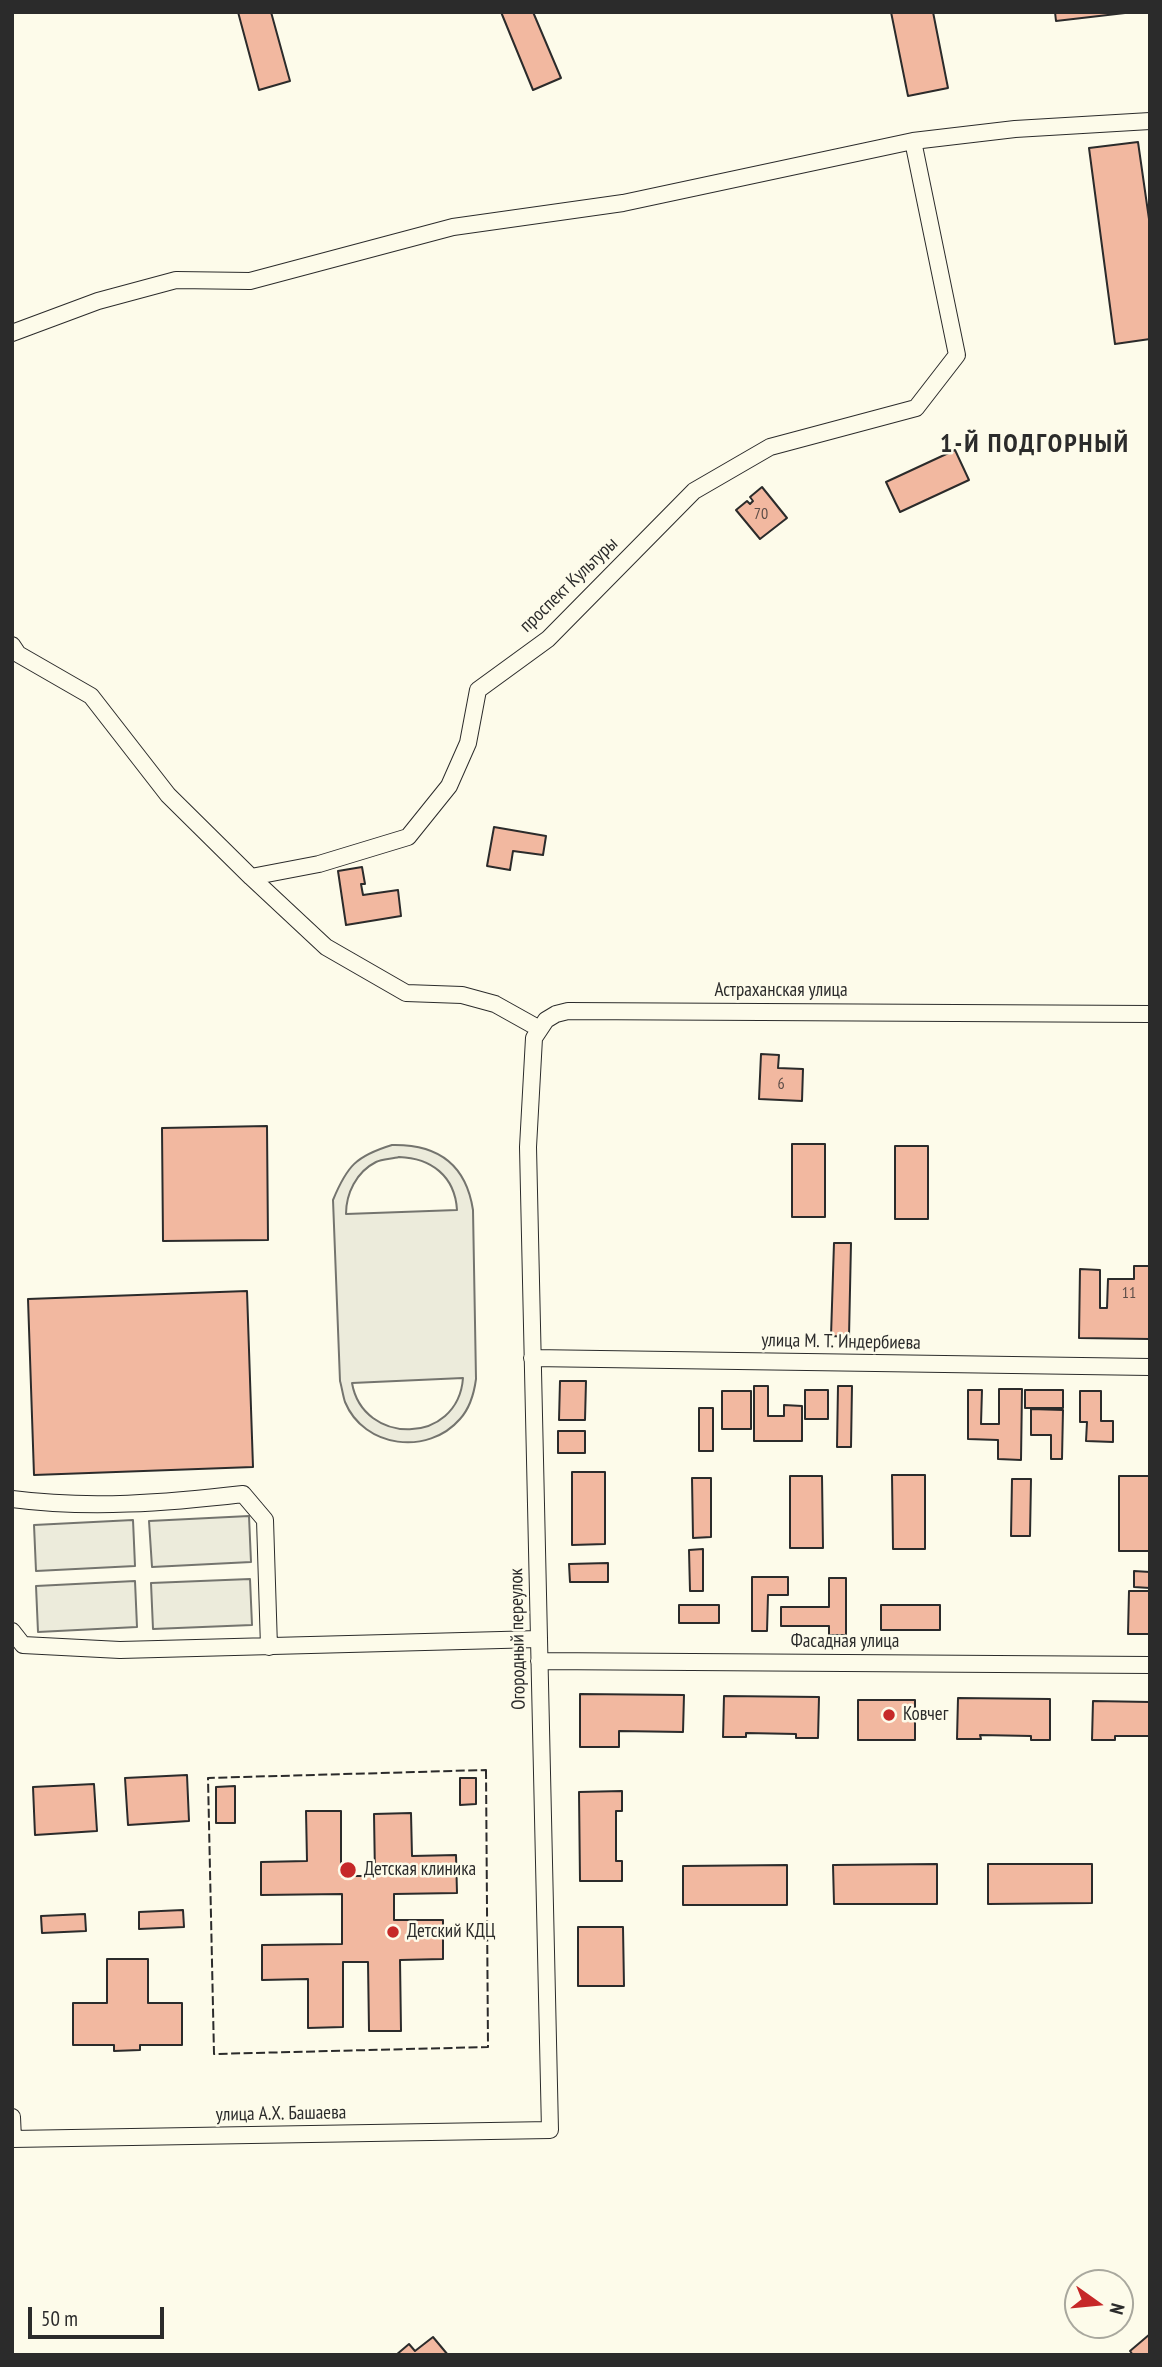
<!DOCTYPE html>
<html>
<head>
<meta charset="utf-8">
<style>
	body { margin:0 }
	#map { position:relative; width:1162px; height:2367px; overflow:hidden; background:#fdfbea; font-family:"PT Sans Narrow",sans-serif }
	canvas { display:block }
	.frame { position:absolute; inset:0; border:14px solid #2b2b2b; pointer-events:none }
	.north { position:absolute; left:1064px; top:2269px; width:70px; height:70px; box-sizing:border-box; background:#fdfbea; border:2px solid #a9a89e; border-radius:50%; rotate:105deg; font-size:19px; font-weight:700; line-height:28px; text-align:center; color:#2b2b2b }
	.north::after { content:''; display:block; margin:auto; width:24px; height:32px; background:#c62828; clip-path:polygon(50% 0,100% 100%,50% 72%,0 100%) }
	.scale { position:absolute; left:28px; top:2307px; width:136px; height:32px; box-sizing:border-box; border:4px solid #2b2b2b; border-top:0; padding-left:9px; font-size:21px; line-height:24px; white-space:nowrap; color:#2b2b2b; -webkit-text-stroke:5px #fdfbea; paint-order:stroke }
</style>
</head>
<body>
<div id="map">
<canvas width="1162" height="2367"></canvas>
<div class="frame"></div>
<div class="north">N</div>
<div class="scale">50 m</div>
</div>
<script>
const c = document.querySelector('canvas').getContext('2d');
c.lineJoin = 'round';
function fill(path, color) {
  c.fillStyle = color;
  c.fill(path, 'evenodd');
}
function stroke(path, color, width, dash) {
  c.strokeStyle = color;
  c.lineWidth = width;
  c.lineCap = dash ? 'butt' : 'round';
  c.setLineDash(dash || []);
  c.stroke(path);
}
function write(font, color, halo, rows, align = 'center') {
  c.font = font + ' "PT Sans Narrow",sans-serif';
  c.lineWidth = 5;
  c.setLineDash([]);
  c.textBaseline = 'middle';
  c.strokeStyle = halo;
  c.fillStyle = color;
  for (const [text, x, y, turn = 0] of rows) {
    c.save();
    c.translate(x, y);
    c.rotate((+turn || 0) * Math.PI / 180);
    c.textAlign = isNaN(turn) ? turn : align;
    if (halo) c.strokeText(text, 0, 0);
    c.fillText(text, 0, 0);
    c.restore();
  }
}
const green = new Path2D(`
	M392 1145C437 1144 466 1164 473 1210L476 1379C474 1394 470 1408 460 1419 428 1456 364 1448 345 1402 343 1396 342 1388 340 1381L333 1200C347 1166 356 1156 392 1145ZM399 1157C431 1158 455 1176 457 1210L346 1214C346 1194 356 1172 376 1162 382 1159 392 1159 399 1157ZM463 1378C458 1445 363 1446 352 1383Z
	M249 1516 251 1562 152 1567 149 1521Z
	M133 1520 135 1566 36 1571 34 1525Z
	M250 1579 252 1625 153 1629 151 1583Z
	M135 1581 137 1627 38 1632 36 1586Z`);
const building = new Path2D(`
	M238 12H271L290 81 259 90Z
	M501 12H533L561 78 533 90Z
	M891 12H933L948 88 908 96Z
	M1055 12H1125V13L1056 21Z
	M1138 142 1150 226V339L1115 344 1089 148Z
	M955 450 969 480 900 512 886 482Z
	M762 487 787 518 760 539 736 510 747 501 750 504 753 501 750 497Z
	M494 827 546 836 543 855 513 851 510 870 487 866Z
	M362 867 365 884H361L363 895 398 890 401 916 346 925 338 871Z
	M761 1054 779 1055 778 1068 803 1069 802 1101 759 1099Z
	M267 1126 268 1240 163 1241 162 1128Z
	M792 1144H825V1217H792Z
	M895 1146H928V1219H895Z
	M834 1243H851L849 1337 831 1336Z
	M1134 1266H1150V1339L1079 1338 1080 1269 1100 1270V1308H1107L1108 1279H1134Z
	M247 1291 253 1467 34 1475 28 1299Z
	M560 1381H586L585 1420H559Z
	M754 1386H768V1416H784V1405L802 1406V1441H754Z
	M838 1386H852L851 1447H837Z
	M999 1389H1022L1021 1460 998 1459V1440L968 1439V1390H982L981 1424H999Z
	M805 1390H828V1419H805Z
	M1025 1390H1063V1408H1025Z
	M722 1391H751V1429H722Z
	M1080 1391H1101V1421H1113V1442L1086 1441 1087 1422H1080Z
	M699 1408H713V1451H699Z
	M1031 1409 1063 1410 1062 1459H1051V1435H1031Z
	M558 1431H585V1453H558Z
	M572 1472H605V1544L572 1545Z
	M892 1475H925V1549H893Z
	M790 1476H822L823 1548H790Z
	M1119 1476H1150V1551H1119Z
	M692 1478H711V1537L693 1538Z
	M1012 1479H1031L1030 1536H1011Z
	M703 1549V1591H690L689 1550Z
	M608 1563V1582H570L569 1564Z
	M1134 1571 1150 1572V1588L1134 1587Z
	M752 1577H788V1595H768L767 1631H752Z
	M829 1578H846V1635H829V1626H781V1607H829Z
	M1129 1591H1150V1634H1128Z
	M679 1605H719V1623H679Z
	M881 1605H940V1630H881Z
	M580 1694 684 1695 683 1732 619 1731V1747H580Z
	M724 1696 819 1697 818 1738H796V1734L746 1733V1737H723Z
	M958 1698 1050 1699V1740H1031V1736L980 1735 981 1739H957Z
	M858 1700H915V1740H858Z
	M1093 1701 1150 1702V1736H1115V1740H1092Z
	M187 1775 189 1821 128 1825 125 1778Z
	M460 1778H476V1804L460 1805Z
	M94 1784 97 1831 35 1835 33 1787Z
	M235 1786V1823H216V1787Z
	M622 1791V1811H616V1861H622V1881H580L579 1792Z
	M306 1811H341V1876H375L374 1814 411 1813 412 1856 456 1855 457 1893 394 1894V1920H443V1959L400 1960 401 2031H369L368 1962H343V2027L308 2028V1979L262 1980V1945L342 1944V1894L261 1895V1862L307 1861Z
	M937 1864V1904H834L833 1865Z
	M988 1864H1092V1903L988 1904Z
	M787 1865V1905H683V1866Z
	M183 1910 184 1927 139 1929V1912Z
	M85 1914 86 1931 42 1933 41 1916Z
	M578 1927H623L624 1986H578Z
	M107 1959H148V2003H182V2045H140V2050L114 2051V2045H73V2003H107Z
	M1150 2334V2355H1133L1130 2351Z
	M433 2337 448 2355H396L409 2344 415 2351Z`);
const street = new Path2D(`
	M12 333 98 301 176 280 250 281 453 227 623 203 913 141 1015 129 1150 121
	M12 645 18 654 91 696 168 795 251 877 319 864 408 837 449 786 468 743 478 690 548 639 694 491 770 447 916 408 957 355 913 141
	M251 877 326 947 406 993 462 995 495 1004 538 1028
	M532 1358 1150 1367
	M12 1499C89 1509 167 1503 243 1494L265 1520 269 1647
	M12 1631 23 1645 120 1650 539 1639
	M539 1661 1150 1665
	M12 2117 13 2139
	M12 2139 550 2130 528 1147 534 1038 546 1020 556 1014 568 1011 1150 1014`);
const fence = new Path2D(`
	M486 1770 488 2047 214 2054 208 1778Z`);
const markers = [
	[889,1715,7,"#c62828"],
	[348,1870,9,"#c62828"],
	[393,1932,7,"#c62828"]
];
const numberNames = [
	["70",761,514],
	["6",781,1084],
	["11",1129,1293]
];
const streetNames = [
	["проспект Культуры",569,585,-44],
	["Астраханская улица",781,991],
	["улица М. Т. Индербиева",841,1342,1],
	["Огородный переулок",518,1639,-91],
	["Фасадная улица",845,1642],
	["улица А.Х. Башаева",281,2114,-1]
];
const poiNames = [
	["Ковчег",903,1715],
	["Детская клиника",364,1870],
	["Детский КДЦ",407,1932]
];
const districtNames = [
	["1-Й ПОДГОРНЫЙ",1035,445]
];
fill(green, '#ecebdb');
stroke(green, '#74746e', 2);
fill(building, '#f2b8a0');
stroke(building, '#2b2b2b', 2);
stroke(street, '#2b2b2b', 18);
stroke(street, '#fdfbea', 16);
stroke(fence, '#2b2b2b', 2, [9, 3.5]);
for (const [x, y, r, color] of markers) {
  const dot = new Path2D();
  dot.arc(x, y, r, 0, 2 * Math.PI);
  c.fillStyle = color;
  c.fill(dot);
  stroke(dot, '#fdfbea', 2.5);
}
write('16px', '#5d4e48', null, numberNames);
write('19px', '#2b2b2b', '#fdfbea', streetNames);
write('19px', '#2b2b2b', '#fdfbea', poiNames, 'left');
c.letterSpacing = '2px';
write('bold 26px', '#2b2b2b', '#fdfbea', districtNames);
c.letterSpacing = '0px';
</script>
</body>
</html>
